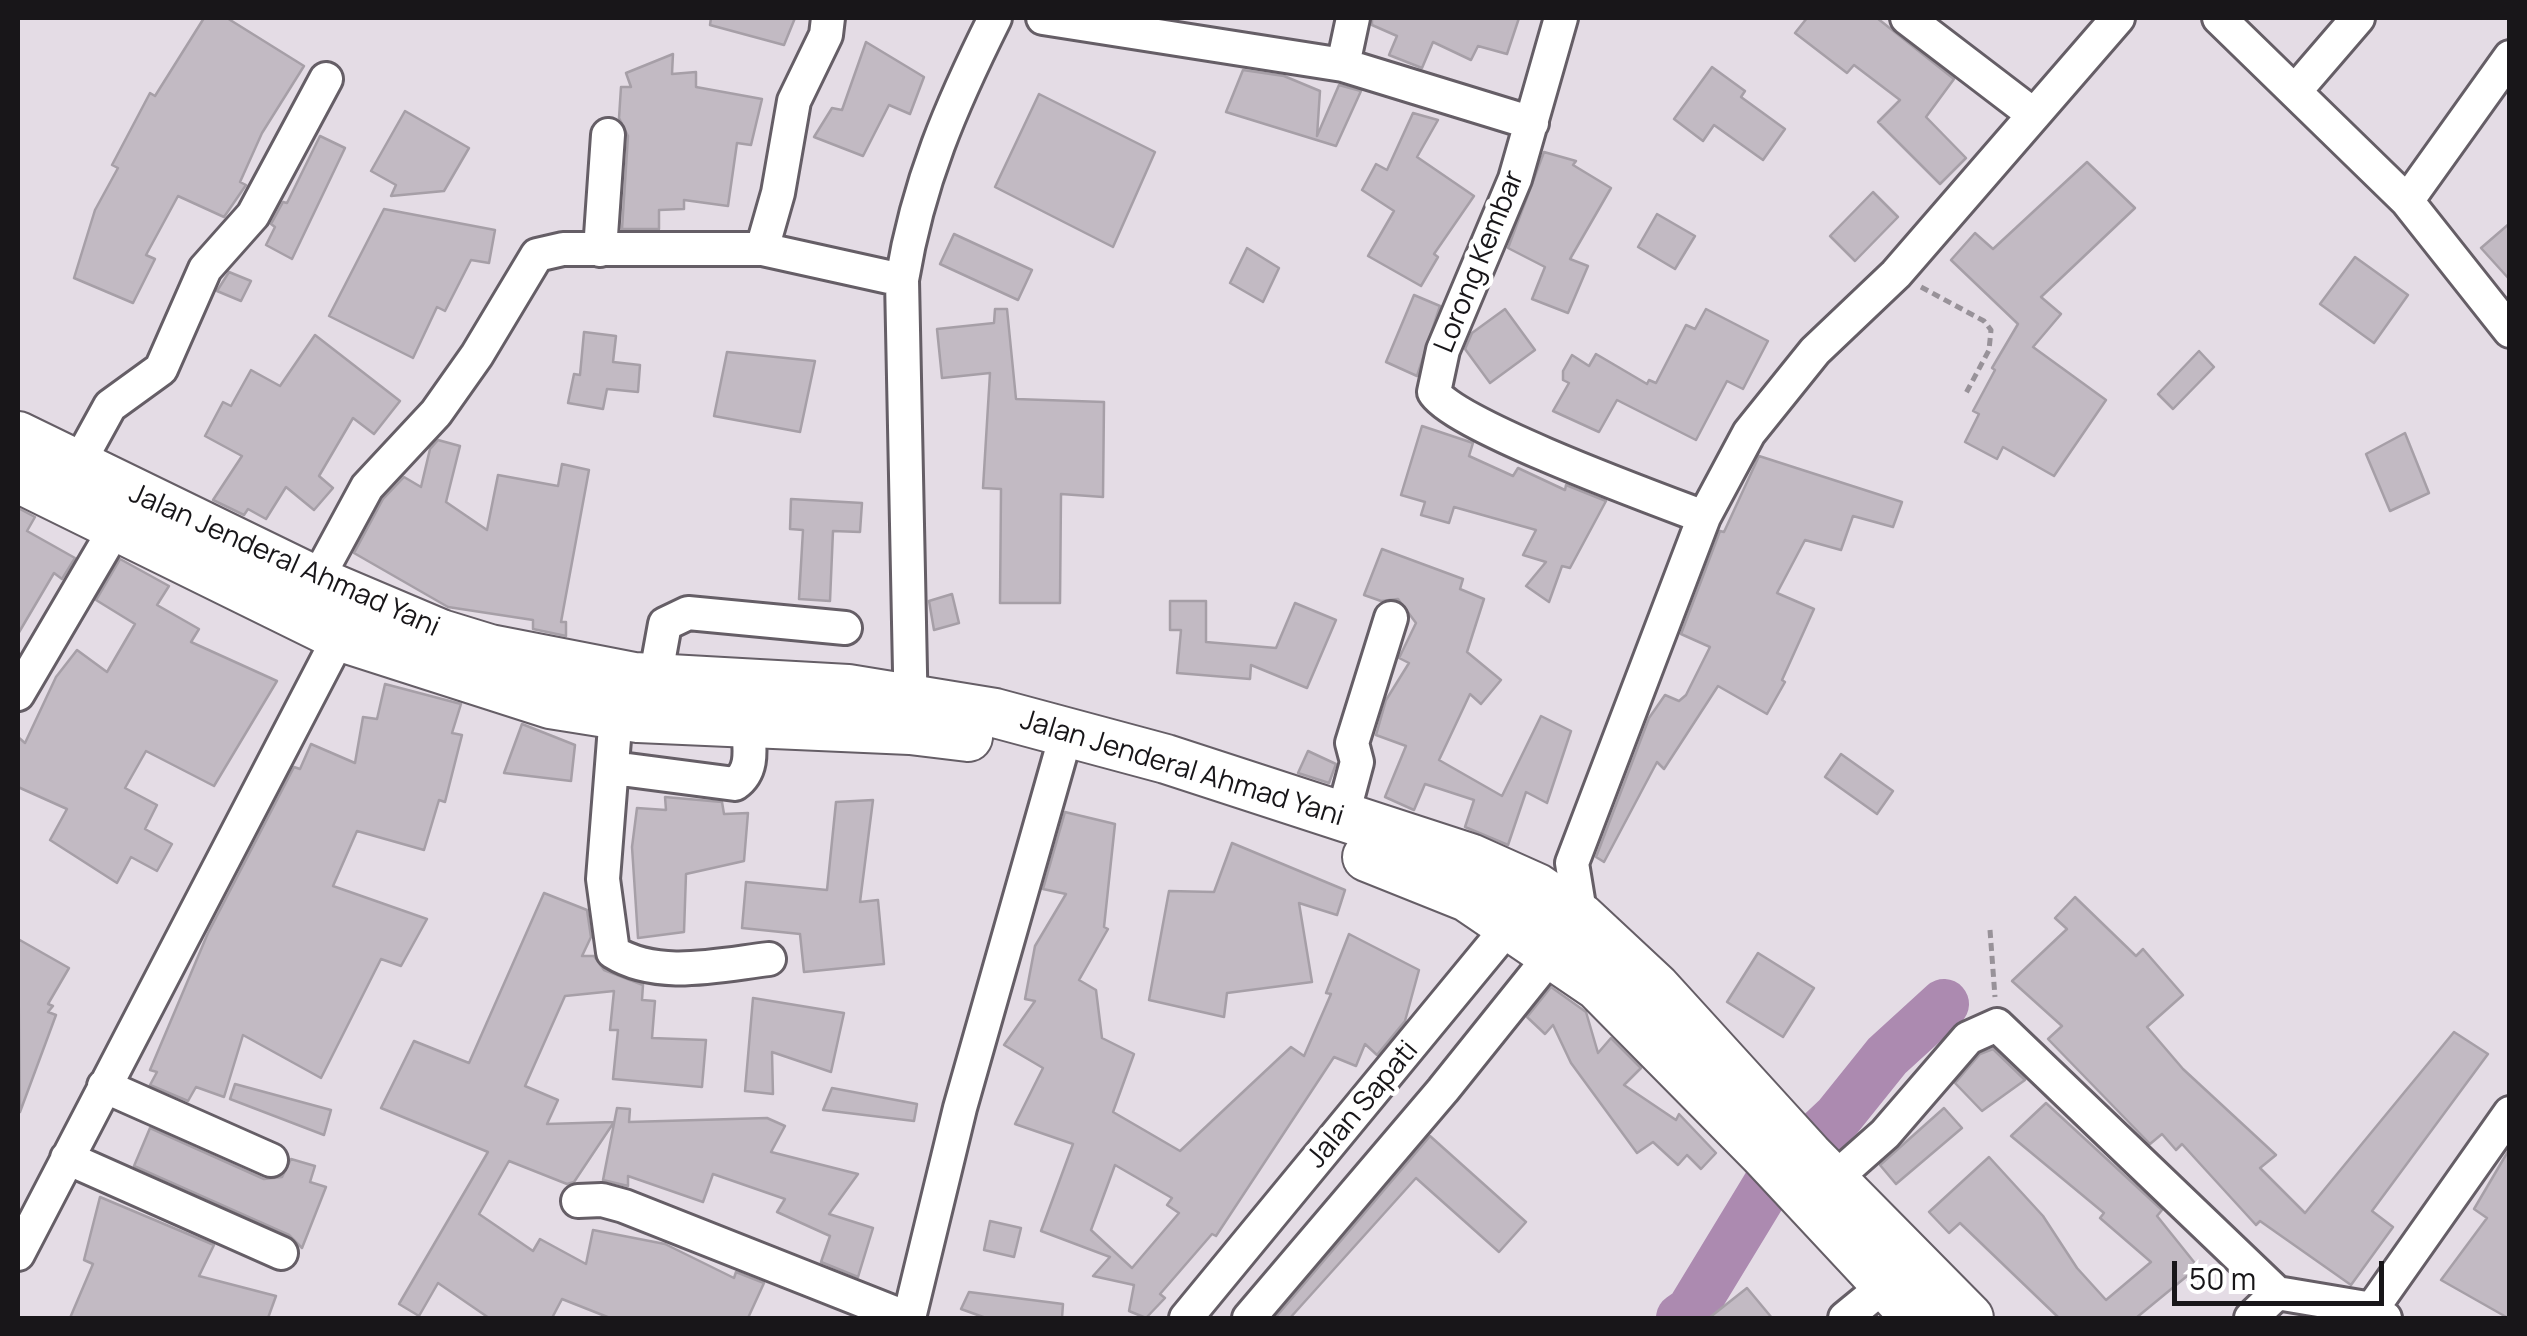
<!DOCTYPE html>
<html>
<head>
<meta charset="utf-8">
<style>
	body { margin:0 }
	#map { position:relative; width:2527px; height:1336px; overflow:hidden; background:#e4dce5; font-family:Manrope,sans-serif }
	canvas { display:block }
	.frame { position:absolute; inset:0; border:20px solid #181619; pointer-events:none }
	.scale { position:absolute; left:2172px; top:1261px; width:212px; height:45px; box-sizing:border-box; border:5px solid #181619; border-top:0; padding-left:12px; font-size:30px; line-height:35px; white-space:nowrap; color:#181619; -webkit-text-stroke:8px #fff; paint-order:stroke }
</style>
</head>
<body>
<div id="map">
<canvas width="2527" height="1336"></canvas>
<div class="frame"></div>
<div class="scale">50 m</div>
</div>
<script>
const c = document.querySelector('canvas').getContext('2d');
c.lineJoin = 'round';
function stroke(path, color, width, dash) {
  c.strokeStyle = color;
  c.lineWidth = width;
  c.lineCap = dash ? 'butt' : 'round';
  c.setLineDash(dash || []);
  c.stroke(path);
}
function fill(path, color) {
  c.fillStyle = color;
  c.fill(path, 'evenodd');
}
function write(font, color, halo, rows, align = 'center') {
  c.font = font + ' Manrope,sans-serif';
  c.lineWidth = 9;
  c.setLineDash([]);
  c.textBaseline = 'middle';
  c.strokeStyle = halo;
  c.fillStyle = color;
  for (const [text, x, y, turn = 0] of rows) {
    c.save();
    c.translate(x, y);
    c.rotate((+turn || 0) * Math.PI / 180);
    c.textAlign = isNaN(turn) ? turn : align;
    if (halo) c.strokeText(text, 0, 0);
    c.fillText(text, 0, 0);
    c.restore();
  }
}
const river = new Path2D(`
	M1681 1318 1691 1311 1770 1181 1838 1117 1887 1056 1944 1004`);
const building = new Path2D(`
	M204 18H227L304 66 262 133 240 182 246 185 224 217 178 196 146 255 155 259 133 303 74 278 95 210 118 168 112 165 150 93 155 96Z
	M711 18H795L784 45 710 25Z
	M1372 18H1519L1507 54 1478 46 1471 60 1433 42 1422 68 1389 55 1397 36 1372 25Z
	M1807 18H1877L1954 79 1926 117 1966 158 1940 184 1878 122 1900 100 1854 65 1847 73 1795 33Z
	M866 42 924 77 910 114 889 105 863 156 814 137 832 108 842 110Z
	M673 54 672 74 696 72V87L762 99 751 145 737 143 728 206 684 200V209L659 210V229H622L628 136 619 118 621 87H631L626 73Z
	M1712 67 1745 91 1741 97 1785 129 1763 160 1714 125 1703 141 1674 119Z
	M1243 70 1284 76 1320 91 1317 136 1339 85 1361 91 1336 146 1226 112Z
	M1039 94 1155 152 1113 247 995 187Z
	M405 111 469 148 444 191 391 196 396 185 371 171Z
	M1413 113 1438 120 1417 157 1474 196 1434 254 1438 257 1421 286 1368 256 1394 211 1362 190 1376 164 1387 170Z
	M320 136 345 148 292 259 266 245 275 227 271 224 283 202 287 203Z
	M1544 152 1576 161 1573 165 1611 188 1570 259 1588 266 1568 313 1532 299 1545 267 1508 248Z
	M2087 162 2135 208 2041 297 2061 314 2033 347 2106 400 2054 476 2003 447 1997 459 1965 442 1979 414 1973 411 1995 370 1992 368 2018 324 1951 260 1975 233 1993 249Z
	M1873 192 1898 217 1855 261 1830 236Z
	M384 209 495 230 489 263 471 260 445 311 437 307 413 358 329 316Z
	M1657 214 1695 236 1675 269 1638 247Z
	M2510 223V280L2481 248Z
	M954 234 1032 270 1018 300 940 264Z
	M1247 248 1279 268 1263 302 1230 283Z
	M2355 257 2408 295 2374 343 2320 304Z
	M229 272 251 281 241 301 217 291Z
	M1414 295 1440 306 1417 376 1386 362Z
	M995 309H1007L1016 399 1104 402 1103 497 1061 494 1060 603H1000L1001 489 983 488 990 373 942 378 937 329 994 323Z
	M1505 309 1535 350 1490 383 1465 349 1472 333Z
	M1706 309 1768 341 1743 389 1727 381 1696 440 1617 400 1599 432 1553 411 1569 383 1563 380V371L1572 355 1589 366 1596 354 1647 384 1649 380 1656 383 1686 325 1695 329Z
	M584 332 616 336 613 362 640 365 638 392 607 389 603 409 568 403 574 374 580 375Z
	M315 335 400 401 374 434 353 418 319 476 333 488 314 510 286 487 266 519 248 509 244 515 213 500 242 456 205 436 223 402 231 406 251 370 280 386Z
	M2199 351 2214 367 2173 409 2158 394Z
	M727 352 815 361 800 432 714 416Z
	M1422 426 1473 443 1469 456 1513 476 1518 468 1565 490 1566 485 1606 501 1570 568 1562 566 1549 602 1526 586 1546 562 1523 555 1536 530 1454 507 1449 523 1421 515 1425 502 1401 495Z
	M2405 433 2429 493 2390 511 2366 454Z
	M438 440 460 446 446 502 487 530 498 475 558 486 562 464 589 470 561 622H566V636L533 629V620L448 607 354 553 383 499 404 477 421 487 430 449Z
	M1759 456 1902 502 1893 527 1853 516 1841 550 1805 540 1777 593 1814 609 1782 680 1785 682 1767 714 1718 686 1664 769 1657 762 1604 862 1596 857 1649 718 1665 695 1679 701 1686 695 1710 647 1681 634 1720 531 1724 532Z
	M791 499 862 503 860 532 833 531 830 601 799 599 803 530 790 529Z
	M18 508 35 517 27 531 75 558 62 579 54 573 18 634Z
	M1382 549 1463 579 1460 589 1484 599 1467 652 1501 680 1481 704 1470 694 1439 760 1502 796 1541 716 1571 731 1547 803 1526 792 1508 845 1465 827 1474 800 1425 784 1414 810 1385 797 1406 746 1376 735 1386 700 1409 663 1399 658 1416 623 1398 599 1381 601 1364 595Z
	M120 559 169 586 157 605 199 629 191 642 277 681 214 786 146 751 125 788 157 805 145 829 172 844 157 871 131 857 117 883 50 840 67 809 18 787V737L25 743 56 677 77 650 107 672 135 624 96 600Z
	M952 594 959 623 934 630 929 601Z
	M1170 601H1206V642L1276 648 1295 603 1336 620 1307 688 1251 665 1250 679 1177 673 1181 630H1170Z
	M385 684 461 704 452 733 462 735 445 802 439 800 424 850 357 831 333 886 427 919 401 966 381 959 321 1078 243 1035 224 1097 196 1087 188 1101 150 1085 157 1072 150 1070 208 933 294 767 300 769 311 744 355 763 363 717 377 719Z
	M522 724 575 745 571 781 504 773Z
	M1308 751 1336 764 1329 783 1298 773Z
	M1841 754 1893 791 1877 814 1825 777Z
	M665 797 722 802 724 814 748 813 744 861 686 874 684 932 638 938 632 847 637 808 666 810Z
	M873 800 860 902 878 900 884 964 804 972 800 934 742 928 746 882 827 890 836 802Z
	M1065 812 1115 824 1104 927 1108 929 1079 980 1096 990 1102 1038 1134 1054 1113 1112 1180 1151 1291 1047 1304 1056 1331 994 1326 993 1349 934 1419 970 1405 1021 1377 1055 1365 1044 1356 1066 1334 1057 1216 1236 1212 1234 1160 1294 1165 1298 1146 1318 1129 1311 1134 1285 1093 1276 1110 1257 1041 1231 1073 1144 1015 1124 1043 1068 1004 1045 1035 1001 1025 999 1035 946 1066 894 1043 889ZM1115 1165 1172 1198 1167 1205 1179 1213 1132 1268 1091 1230Z
	M1232 843 1345 890 1337 915 1299 903 1312 982 1227 993 1224 1017 1149 1000 1169 891 1214 892Z
	M544 893 587 910 591 937 582 956H594L604 970 643 985 642 1000 655 1001 652 1038 706 1040 702 1087 613 1079 618 1030H610L614 991 565 996 525 1086 558 1100 547 1124 614 1122 574 1182 567 1184 509 1161 479 1214 533 1251 540 1239 586 1264 593 1230 665 1244 734 1278 736 1272 764 1283 748 1318H610L562 1299 552 1318H489L438 1283 419 1316 399 1304 488 1152 381 1108 414 1041 469 1063Z
	M2075 897 2136 956 2143 949 2183 995 2147 1027 2183 1069 2276 1155 2260 1168 2305 1213 2454 1032 2488 1054 2372 1211 2393 1227 2351 1285 2260 1221 2256 1225 2182 1144 2176 1150 2162 1134 2150 1144 2048 1039 2062 1026 2012 981 2067 929 2055 918Z
	M18 939 69 968 48 1004 53 1006 48 1012 56 1015 20 1112Z
	M1758 953 1814 988 1783 1037 1727 1002Z
	M1551 987 1586 1012 1598 1053 1611 1038 1641 1068 1624 1085 1676 1120 1679 1114 1716 1153 1701 1169 1687 1155 1678 1165 1653 1142 1637 1153 1571 1063 1553 1025 1545 1034 1527 1017Z
	M753 998 844 1013 831 1072 772 1052 773 1094 745 1091Z
	M1993 1049 2025 1080 1982 1111 1955 1083 1980 1054Z
	M235 1084 331 1110 324 1135 230 1099Z
	M832 1088 917 1104 914 1121 823 1110Z
	M2046 1103 2162 1210 2157 1216 2198 1267 2136 1318H2059L1960 1223 1949 1233 1929 1212 1989 1157 2043 1216 2077 1268 2106 1300 2151 1262 2100 1218 2104 1213 2011 1136Z
	M617 1108 630 1109 629 1122 767 1118 785 1126 771 1152 858 1174 829 1214 873 1228 858 1277 821 1262 830 1236 777 1212 785 1199 713 1174 703 1202 628 1176V1186L603 1180Z
	M1944 1108 1962 1128 1896 1184 1880 1165Z
	M150 1128 264 1179 282 1177 291 1159 315 1166 310 1182 326 1187 302 1248 289 1235 134 1166Z
	M1430 1136 1526 1222 1499 1252 1416 1178 1290 1318H1275Z
	M2510 1148V1318H2508L2441 1280 2487 1218 2474 1209Z
	M100 1197 214 1245 199 1276 276 1296 268 1318H70L93 1264 84 1260Z
	M990 1221 1021 1228 1014 1257 984 1250Z
	M1747 1288 1772 1318H1709Z
	M969 1292 1063 1304 1062 1318H986L961 1309Z`);
const path = new Path2D(`
	M1921 287 1984 321 1991 330 1989 350 1965 395
	M1990 930 1995 997`);
const minor = new Path2D(`
	M1043 18 1343 65 1532 123
	M1561 18 1515 179 1443 350 1434 392C1451 424 1659 500 1704 517
	M1907 18 2034 115
	M2219 18 2407 201
	M2510 57 2407 201 2510 331
	M1343 65 1353 18
	M2296 90 2358 18
	M762 249 778 193 794 101 826 35 828 18
	M600 250 608 135
	M77 466 110 406 161 369 205 269 253 215 326 79
	M316 581 367 487 436 413 477 355 537 255 563 249H762L902 280
	M655 679 665 624 688 613 845 628
	M18 694 116 527
	M616 714 603 879 613 952C658 980 718 965 769 959
	M911 720 902 280C918 182 951 106 995 18
	M613 768 735 784C755 770 749 746 748 724
	M1342 818 1357 762 1352 743 1391 618
	M104 1086 271 1160
	M67 1158 281 1253
	M1833 1180 1885 1134 1968 1038 1997 1025 2277 1293
	M578 1201 602 1200 624 1206 907 1318
	M18 1254 348 620
	M2277 1293 2372 1309 2385 1318
	M2372 1309 2510 1113
	M909 1318 960 1108 1060 756
	M1186 1318 1523 909
	M1249 1318 1443 1090 1581 918 1572 863 1704 517 1749 433 1815 351 1896 274 2118 18
	M1845 1318 1884 1286
	M2251 1318 2277 1293`);
const highway = new Path2D(`
	M18 436 316 581 441 634 490 649 634 677 848 689 995 713 1166 759 1470 858 1537 888 1581 918 1655 987 1808 1155 1969 1318
	M18 478 341 637 550 704 638 718 910 730 968 737
	M1367 857 1467 897 1598 986 1764 1154 1917 1318`);
const streetNames = [
	["Lorong Kembar",1480,262,-68],
	["Jalan Jenderal Ahmad Yani",284,561,24],
	["Jalan Jenderal Ahmad Yani",1182,769,17],
	["Jalan Sapati",1363,1105,-50]
];
stroke(river, '#ac8ab0', 50);
fill(building, '#c2bac3');
stroke(building, '#a69fa7', 2.5);
stroke(minor, '#655e66', 38);
stroke(highway, '#655e66', 52);
stroke(path, '#989299', 5, [8, 5]);
stroke(minor, '#fff', 32);
stroke(highway, '#fff', 48);
write('28px', '#181619', '#fff', streetNames);
</script>
</body>
</html>
